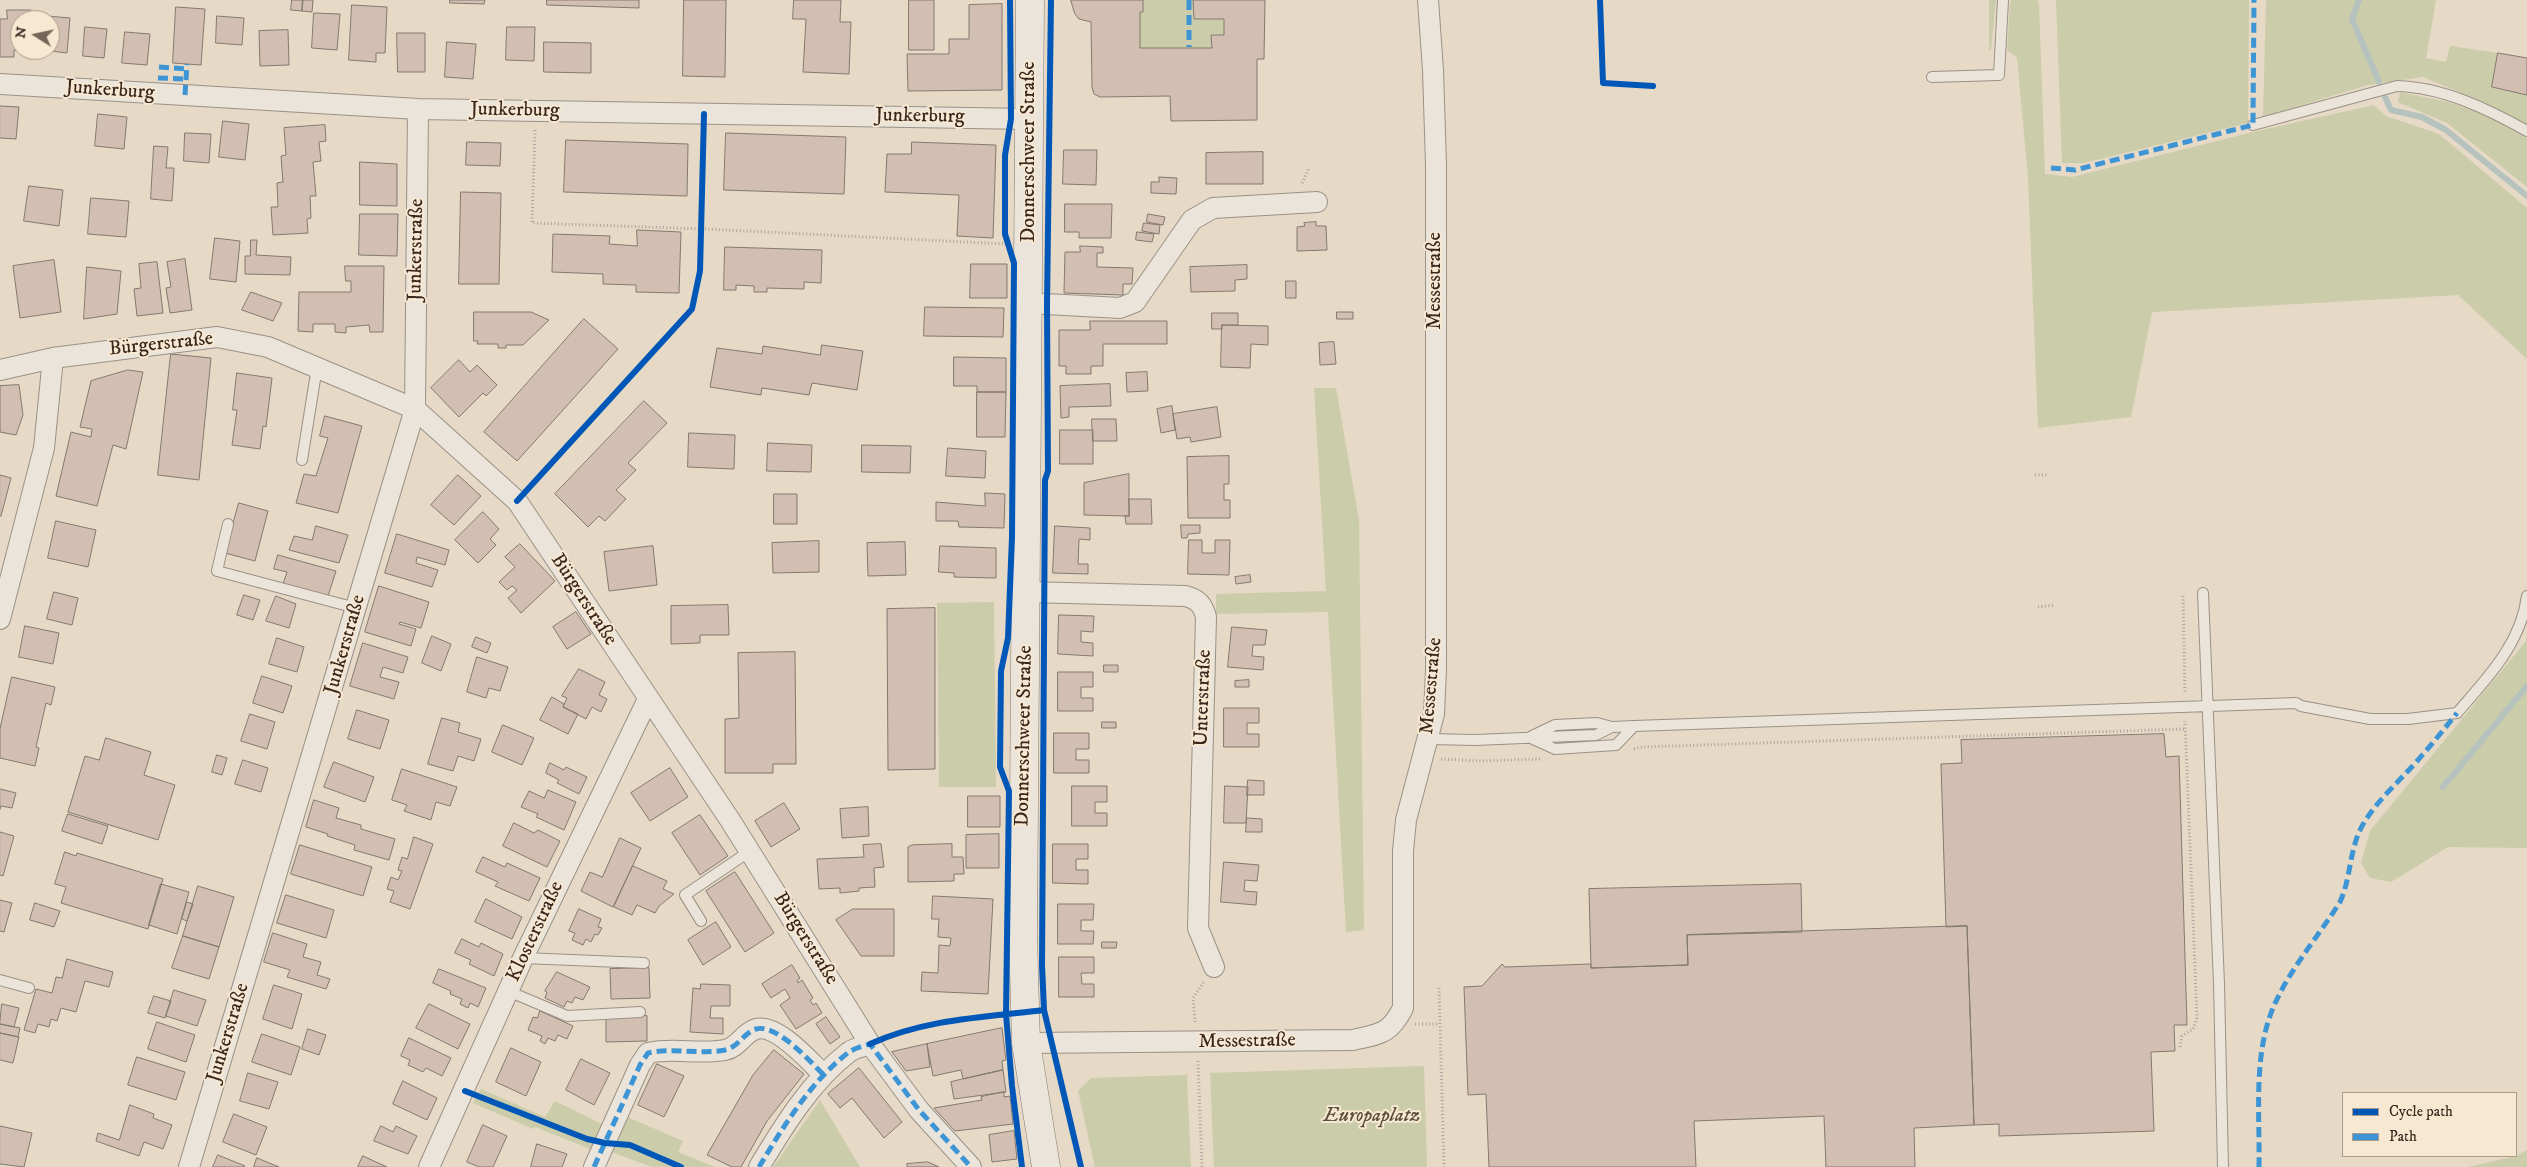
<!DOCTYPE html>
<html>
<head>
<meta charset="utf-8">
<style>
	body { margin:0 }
	#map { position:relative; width:2527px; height:1167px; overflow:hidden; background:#e6d9c6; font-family:"IM FELL DW Pica",serif }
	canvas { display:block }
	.legend { position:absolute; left:2342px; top:1092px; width:175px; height:65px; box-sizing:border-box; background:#f7e8d2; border:1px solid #ac9a8a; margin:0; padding:6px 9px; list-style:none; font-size:15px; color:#3b261e }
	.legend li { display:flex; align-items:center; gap:10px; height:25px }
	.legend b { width:25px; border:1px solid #ac9a8a }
	.north { position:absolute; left:10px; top:10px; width:50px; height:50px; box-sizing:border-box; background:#f7e8d2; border:1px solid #ac9a8a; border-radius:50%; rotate:280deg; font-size:14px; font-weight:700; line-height:20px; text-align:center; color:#3b261e }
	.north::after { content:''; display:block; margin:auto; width:18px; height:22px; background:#776559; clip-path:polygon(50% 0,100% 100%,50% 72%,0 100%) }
</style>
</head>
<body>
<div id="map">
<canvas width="2527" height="1167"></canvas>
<ul class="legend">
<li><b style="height:6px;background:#0057b8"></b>Cycle path</li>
<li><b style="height:6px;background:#3e95d5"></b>Path</li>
</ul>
<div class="north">N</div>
</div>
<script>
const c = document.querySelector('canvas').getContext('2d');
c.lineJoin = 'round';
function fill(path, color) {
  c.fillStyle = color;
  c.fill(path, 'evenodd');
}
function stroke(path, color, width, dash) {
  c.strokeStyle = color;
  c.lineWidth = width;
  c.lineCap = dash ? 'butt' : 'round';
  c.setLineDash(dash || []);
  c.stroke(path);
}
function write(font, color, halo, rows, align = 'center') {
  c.font = font + ' "IM FELL DW Pica",serif';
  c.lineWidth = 4;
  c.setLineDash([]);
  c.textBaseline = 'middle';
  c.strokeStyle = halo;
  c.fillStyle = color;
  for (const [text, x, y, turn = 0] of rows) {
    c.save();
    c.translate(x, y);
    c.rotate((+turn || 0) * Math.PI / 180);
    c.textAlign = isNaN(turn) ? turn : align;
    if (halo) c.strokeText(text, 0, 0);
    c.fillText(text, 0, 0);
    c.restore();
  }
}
const green = new Path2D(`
	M1143 0H1193L1194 19H1224V35H1212V48H1140V12H1143Z
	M1989 0H1996L1991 50H1989Z
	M2012 0H2037L2039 4 2045 174 2072 177 2253 132 2374 105 2386 116 2439 134 2527 208V359L2458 295 2152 312 2131 417 2038 428 2028 177 2017 58 2007 50 2010 3Z
	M2056 0H2249L2248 123 2084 163H2062Z
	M2266 0H2436L2426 58 2446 62 2450 46 2498 53 2492 87 2527 95V126L2485 103 2423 77 2368 85 2263 117Z
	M2400 92 2448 102 2492 117 2527 137V187L2447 123 2398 102Z
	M1314 388H1336L1359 520 1364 930 1346 932 1328 612 1216 614V594L1326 591Z
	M994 602 996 787H939L937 603Z
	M2527 632V848L2448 847 2391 882 2370 878 2361 863 2370 831 2526 641Z
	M1424 1066 1427 1167H1214L1210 1073Z
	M1187 1075 1191 1167H1095L1078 1091 1091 1078Z
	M481 1089 545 1117 555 1101 604 1125 595 1151 535 1127 533 1129 473 1103Z
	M820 1100 860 1167H773Z
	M625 1116 683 1141 678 1152 715 1167H652L611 1152Z
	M2527 1150V1167H2468L2516 1156Z`);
const stream = new Path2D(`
	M2359 0 2352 19 2379 82
	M2385 97 2391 110 2422 117 2446 130 2527 196
	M2443 787 2527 686`);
const building = new Path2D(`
	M292 0H303L302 11 291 10Z
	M303 0H313L312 12 302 11Z
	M450 0H485L484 4 450 3Z
	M547 0H639V8L547 5Z
	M684 0H726L725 77 683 76Z
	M794 0H841L840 22H851L849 74 803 72 806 19H793Z
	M909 0H934V50H909Z
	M1071 0H1143V12H1140V48H1212L1211 35H1224V19H1194L1193 0H1265L1264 59H1257V120L1171 121 1170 96 1100 97 1094 94 1092 87 1091 22 1079 19 1075 14Z
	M1002 4V90L908 91 907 54H949V39H969V5Z
	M352 5 387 7 385 53H376V62L349 60Z
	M176 7 205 9 201 65 173 63Z
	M7 10H31L30 20H20V50H14V57H0V19H7Z
	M314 13 340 14 337 50 312 48Z
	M47 16 70 18 67 53 43 50H50V20H46Z
	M217 16 244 18 242 45 216 43Z
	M85 27 107 29 104 58 83 56Z
	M507 27H535L534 61 506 60Z
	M288 30 289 65 260 66 259 31Z
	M125 32 150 34 147 65 122 63Z
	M397 33H425V72H398Z
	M447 42 476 44 473 79 445 77Z
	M544 42 591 43V73L544 72Z
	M2498 53 2527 58V95L2492 87Z
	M0 106 19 107 16 139 0 138Z
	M98 114 127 117 124 149 95 146Z
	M223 121 249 124 245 160 219 157Z
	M325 125 326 141 319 142 321 161 313 162 316 196H310L311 218 307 219 308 233 273 235 271 207H278L277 183 283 182 281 156 286 155 284 128Z
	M185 133 211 134 209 163 184 161Z
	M726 133 846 137 844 194 724 190Z
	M566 140 688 144 687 196 564 192Z
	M467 142 501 143 500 166 466 165Z
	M912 142 996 145 993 238 957 236 959 195 885 192 887 154H911Z
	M154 146 168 147 166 168H174L172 201 151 199Z
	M1064 150H1097L1096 185 1063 184Z
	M1263 152V184H1206V153Z
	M360 162 397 164V206L360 205Z
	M1159 177 1177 178 1176 194 1151 193V182H1159Z
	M29 186 63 190 59 226 24 221Z
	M461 192 501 193 499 284H459Z
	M91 198 129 201 126 237 88 234Z
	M1065 204H1112L1111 238H1079V232H1065Z
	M360 214H398L397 256 359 255Z
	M1148 214 1165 217 1163 225 1147 222Z
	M1316 222V226H1326L1327 250 1297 251V227L1305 226 1304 223Z
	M1144 223 1160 225 1159 234 1142 231Z
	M637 230 681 232 679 293 636 292V285L603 284V274L552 272 553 234 610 236 609 244 637 246Z
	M1137 232 1154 234 1152 242 1136 240Z
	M215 238 240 241 236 282 210 279Z
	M251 240H257L256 255 291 257 290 275 245 274V256H250Z
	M1080 246 1103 247V253H1097V267L1133 268 1132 284H1123V295L1064 293 1065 252H1080Z
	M725 247 822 250 821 283 804 282V289L767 288V292H754V286L736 285V290H724Z
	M185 259 192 310 170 313 166 288 171 287 167 262Z
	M54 260 61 312 20 318 13 266Z
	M157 262 163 313 137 316 134 289 141 288 139 264Z
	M971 264H1007V298H970Z
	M1247 265V279L1235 280V291L1191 292 1190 267Z
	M345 266H384L383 332H370L369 325 346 327V333L335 332V324H313V332L298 331 299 292H351V281H346Z
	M87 267 121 271 117 314 84 319Z
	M1286 281H1296V298H1286Z
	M251 292 282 303 273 321 242 310Z
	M925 307 1004 308 1003 337 924 336Z
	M474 312H531L549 320 523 345H506V348H498V344H477L478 341H474Z
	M1337 312H1353V319H1337Z
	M1212 313H1238V325H1222V329H1212Z
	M584 319 618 349 517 461 484 432Z
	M1090 321H1167V344H1103V366H1091V374H1066V366H1059V330H1090Z
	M1222 325 1268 326V345L1251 344 1250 368 1221 367Z
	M1334 342 1336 364 1320 365 1319 343Z
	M822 345 863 351 857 390 812 383 809 395 762 388 761 395 710 387 717 348 762 354 763 346 820 355Z
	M171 354 211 358 199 480 158 475Z
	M954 357 1006 358V392H977V386H954Z
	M459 360 470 372 477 365 497 385 486 396 483 393 459 417 431 388Z
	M128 370 143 372 126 449 113 445 97 506 56 496 71 432 91 437 92 429 80 427 91 381Z
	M1147 372 1148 391 1127 392 1126 373Z
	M237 373 272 378 266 427 263 426 260 449 232 445 237 410H233Z
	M1110 384 1111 406 1069 407V417L1061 418 1060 386Z
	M19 385 23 415 16 435 0 432V386Z
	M977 392H1006L1005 437H977Z
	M644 401 667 423 628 463 636 470 616 490 626 499 605 521 599 516 588 527 555 494Z
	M1172 406 1175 430 1161 433 1157 409Z
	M1217 407 1221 437 1191 442 1190 437 1177 439 1173 414Z
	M325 416 362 426 338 513 296 503 304 474 316 476 328 438 320 436Z
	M1092 419H1116L1117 441H1093Z
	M1060 430H1093V464H1060Z
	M689 433 735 435 734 469 688 467Z
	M768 443 812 445 811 472 767 471Z
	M862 445 911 446 910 473 862 472Z
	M948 448 986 451 985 478 946 476Z
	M1229 456V484H1224V500H1230V518H1188L1187 457Z
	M1129 474V516L1084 515V483Z
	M0 475 11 478 1 516H0Z
	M458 475 481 496 454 525 431 505Z
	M985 493 1005 494 1004 528 959 527 958 521H936V502L985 506Z
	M774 494H797V524H774Z
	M1129 499H1151L1152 524H1126L1125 516H1129Z
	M239 503 268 511 255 561 225 553Z
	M483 512 499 529 490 539 496 545 478 563 455 540Z
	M56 521 96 530 88 567 48 558Z
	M1181 525H1200V533L1188 534 1187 538H1182Z
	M316 526 348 535 339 563 289 550 294 536 312 540Z
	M1055 526 1090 528V540L1079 539 1078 564H1088V574L1053 573Z
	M397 534 449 550 445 565 417 557 416 563 438 570 432 587 385 573Z
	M1189 540H1202V553H1215V540H1230L1229 575 1188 574Z
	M819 541V572L773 573 772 543Z
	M905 542 906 575 868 576 867 543Z
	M520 544 555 581 521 613 508 598 517 590 512 586 507 590 499 582 515 567 505 557Z
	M653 546 657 585 609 591 604 552Z
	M940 546 996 548V578L954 577V573L939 572Z
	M278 555 336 571 328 596 283 584 287 572 274 569Z
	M1250 575 1251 582 1236 584 1235 577Z
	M379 586 429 602 421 628 400 622 399 624 416 629 411 646 365 632Z
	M54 592 78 598 72 625 47 619Z
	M244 595 260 600 253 620 237 615Z
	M276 596 296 604 289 628 266 621Z
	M728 605 729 635H700V643L671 644V606Z
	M935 608V769L888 770 887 609Z
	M576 612 591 634 567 649 553 627Z
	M1059 615 1094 616 1093 632 1081 631V642L1093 643V656L1058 654Z
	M25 626 59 633 53 664 19 657Z
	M1232 627 1267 630 1265 645H1253L1252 656 1264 657 1263 670 1228 667Z
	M432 636 451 644 441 671 422 663Z
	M476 637 491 643 487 653 472 647Z
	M277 638 304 647 297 672 269 664Z
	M363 643 408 657 403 673 383 667 380 677 399 682 394 699 350 686Z
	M795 652 796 764H773V773H725V719L739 718 738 653Z
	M477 657 508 667 500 691 489 688 486 698 467 692Z
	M1104 665H1118V672H1104Z
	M579 669 605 682 599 695 607 699 601 712 592 707 586 719 563 707 567 698 562 696Z
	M1058 672H1093V687H1081V698H1093V711H1058Z
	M262 676 292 686 283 713 253 703Z
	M12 677 55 687 51 705 46 703 36 747 39 748 35 766 0 758V729Z
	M1249 680V687H1235V681Z
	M552 697 564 704 563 707 578 714 568 734 540 720Z
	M1224 708H1259V723H1247V734H1259V747H1224Z
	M357 710 389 720 380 749 348 739Z
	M250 714 275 722 267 749 241 741Z
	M442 718 460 723 458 732 481 739 474 761 458 756 453 771 428 764Z
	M1102 722H1116V728H1102Z
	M503 725 534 738 522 765 492 752Z
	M1054 733H1089V749H1076V760H1089V773H1054Z
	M2164 734 2166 757 2179 756 2187 1025H2174L2175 1051 2151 1052 2154 1131 1999 1136V1124L1974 1125 1967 926 1946 927 1941 764 1962 763 1961 740Z
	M106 738 151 752 144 775 175 785 158 840 68 812 85 756 99 760Z
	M217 755 227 758 222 775 212 772Z
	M243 760 268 768 261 792 235 784Z
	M334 762 374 777 365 802 324 787Z
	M550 763 564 770 566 767 587 777 579 794 557 783 559 780 546 773Z
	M670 768 688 797 650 821 631 793Z
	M402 769 457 787 450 806 436 802 431 820 404 811 407 805 392 800Z
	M1248 780 1264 781V795H1247Z
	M1072 786H1107V802H1095V813H1107V826H1072Z
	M1225 786 1248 787 1246 823H1224Z
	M0 789 16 793 12 808 1 806 0 809Z
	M548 790 576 802 564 830 536 817 538 814 521 807 529 791 544 798Z
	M968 796H1000V827H968Z
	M314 800 339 808 336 818 361 825V829L395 839 389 860 354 850 355 845 327 836 328 834 306 827Z
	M784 803 800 829 771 847 755 821Z
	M868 807 869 836 842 838 840 809Z
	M68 814 108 826 102 844 62 831Z
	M700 815 728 856 700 875 672 833Z
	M1247 818 1262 819V832H1246Z
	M514 823 534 833 538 830 560 841 547 867 503 846Z
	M0 832 14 836 3 876 0 875Z
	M999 834V868H966V835Z
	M414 837 433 844 410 909 390 902 394 891 387 889 391 877 398 880 402 871 398 870 402 857 407 859Z
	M620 838 641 848 613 907 581 891 590 872 602 877Z
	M881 844 884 867 874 868 875 887 859 888V891L840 893V888L819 889 817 859 864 857 863 845Z
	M952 844V857H963L964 874H954V881L908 882V847L912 845Z
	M1053 844H1088V859H1076V870H1088V884L1053 883Z
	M300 845 372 867 363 896 291 874Z
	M65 852 76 856 77 853 163 879 148 929 61 903 66 887 55 884Z
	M483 857 505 867 507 863 540 878 529 901 495 886 498 882 476 872Z
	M1224 862 1259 865 1257 881 1245 880 1244 891 1257 892 1256 905 1221 902Z
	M633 866 667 881 663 889 674 894 659 906 655 913 637 905 632 915 614 907Z
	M735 872 774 933 745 952 706 891Z
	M161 884 189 892 177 934 149 925Z
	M1801 884 1802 932 1687 935 1688 965 1591 968 1589 889Z
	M198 886 234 897 219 947 183 936Z
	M286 895 334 910 326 938 277 923Z
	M933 896 993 899 988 994 921 991 922 972 938 973 939 945 950 946 951 938 938 937 939 919H932Z
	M486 899 522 917 512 939 475 922Z
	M0 900 12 903 4 932 0 931Z
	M187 902 193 904 187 921 182 919Z
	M35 903 60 911 54 927 30 920Z
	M1058 904H1094L1093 920H1081V931H1094L1093 944H1058Z
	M579 909 601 919 598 927 602 928 598 935 595 934 591 942 586 939 583 945 572 940 575 933 569 931Z
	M853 909H894V956H861L836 920Z
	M716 922 731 947 703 965 688 940Z
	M1967 926 1974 1125 1914 1128 1915 1167H1826L1824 1116 1694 1121 1696 1167H1489L1486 1094 1468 1095 1464 987 1482 986 1502 964 1505 967 1591 964V968L1688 965 1687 935Z
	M273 933 307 944 303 957 321 962 317 975 330 979 326 989 287 977 290 970 264 962Z
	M183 936 219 947 209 979 172 968Z
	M462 939 479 947 481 943 503 954 494 976 469 964 471 960 455 953Z
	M1102 942H1117L1116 948H1102Z
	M1059 957H1094V973H1081L1082 984H1094V997H1059Z
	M67 959 113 972 109 987 85 981 76 1012 61 1008 57 1021 51 1019 49 1027 38 1024 35 1033 24 1030 36 989 52 993 56 977 62 978Z
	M792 965 800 978 797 981 798 983 802 980 813 998 810 1000 813 1005 816 1003 822 1013 796 1029 780 1005 790 998 785 989 771 998 762 984Z
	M649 968 650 998 611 999 610 969Z
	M439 969 486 988 478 1007 470 1003 468 1008 460 1004 462 999 450 994 451 991 433 983Z
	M557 972 590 987 583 1000 575 997 572 1003 567 1001 564 1007 545 998 547 992 545 991Z
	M701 984 730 985V1006H711L710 1018H723V1034L690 1032 693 988 700 989Z
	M274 985 302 994 292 1029 263 1019Z
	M174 990 206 1000 197 1026 166 1016Z
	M154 996 171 1001 165 1018 148 1013Z
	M2 1004 19 1008 14 1027 0 1024Z
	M429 1004 470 1024 458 1049 416 1028Z
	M540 1011 573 1026 567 1039 558 1035 555 1041 548 1038 545 1044 540 1041 542 1036 528 1030 533 1017 537 1018Z
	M647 1016V1041L606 1042V1017Z
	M826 1017 840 1037 830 1044 816 1024Z
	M157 1022 195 1035 186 1062 148 1049Z
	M0 1024 20 1028 18 1037 0 1033Z
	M1002 1028 1006 1060 1002 1061 1003 1070 963 1079 961 1070 933 1076 927 1044Z
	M308 1029 326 1035 319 1055 302 1049Z
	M0 1033 19 1037 13 1063 0 1060Z
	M262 1034 300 1047 291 1075 252 1062Z
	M409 1038 451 1058 442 1076 426 1068 423 1072 408 1065 410 1060 401 1056Z
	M927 1044 930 1067 906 1071 892 1052Z
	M511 1048 541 1062 526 1096 496 1082Z
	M774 1050 804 1074 767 1121 741 1167H732L707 1155 753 1075Z
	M137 1057 185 1072 176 1100 128 1085Z
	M581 1059 610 1073 594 1105 566 1090Z
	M657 1064 684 1076 664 1117 638 1105Z
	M859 1068 902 1122 884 1138 852 1098 840 1108 828 1094Z
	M1003 1070 1006 1092 954 1099 951 1082Z
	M248 1073 278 1082 269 1109 240 1101Z
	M403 1081 437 1098 427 1120 393 1104Z
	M1004 1092V1097L1010 1096 1013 1124 955 1131 934 1108 982 1100 981 1097Z
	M130 1105 154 1114 153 1118 172 1125 163 1149 144 1142 139 1156 96 1141 98 1133 119 1140Z
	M234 1114 267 1127 256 1155 223 1142Z
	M483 1125 507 1136 493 1167H479L467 1162Z
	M0 1126 32 1133 24 1167 0 1164Z
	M381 1126 393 1132 396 1126 417 1136 408 1154 374 1141Z
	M1014 1131 1017 1159 992 1162 989 1135Z
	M537 1144 567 1154 562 1167H531Z
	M218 1155 245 1166 244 1167H213Z
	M363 1156 387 1167H358Z
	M257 1158 279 1167H254Z
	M928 1162 939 1167H907V1164Z`);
const path = new Path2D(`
	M535 130 532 223 705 229 1006 244
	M1302 183 1309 168
	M2035 475H2048
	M2183 596 2185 692
	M2038 607 2054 605
	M1634 749 1642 747 2185 729
	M1441 759 1480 761 1540 759
	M1439 988 1444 1167
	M1195 1022 1193 998 1204 982
	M1415 1024H1439
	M2180 1047 2182 1036 2193 1029 2197 1018 2185 721
	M1198 1061 1202 1167
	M482 1098 585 1138
	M626 1144 681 1167`);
const lane = new Path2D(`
	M1932 77 1999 75 2003 0
	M2253 125 2397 86C2442 87 2488 109 2527 131
	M302 460 317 367
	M228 524 217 571 356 608
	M2203 593 2219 984 2223 1167
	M1530 737 1555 725 1597 723 1612 727 1634 726 2296 703 2301 706 2370 719H2408L2457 713C2487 678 2521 644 2527 596
	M1429 739 1475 740 1596 735 1612 727
	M1533 739 1555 749 1616 745 1634 726
	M701 921 685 895 750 851
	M523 958 644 963
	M0 980 29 988
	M508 991 567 1016 640 1012`);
const street = new Path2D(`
	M0 84 418 109 1030 119
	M1027 303 1120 308 1135 302 1192 220 1213 208 1317 202
	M0 370 53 358 217 337 268 347 415 409 517 501 730 820 870 1044 919 1110 971 1167
	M1027 592 1185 596C1198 599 1203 605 1206 617L1198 928 1214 967
	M0 619 44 448 53 358
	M1026 1043 1353 1040C1380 1034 1390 1034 1403 1008V851L1406 820 1434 714 1436 670V165L1433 70 1428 0
	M189 1167 415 409 418 109
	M429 1167 523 958 648 699
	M594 1167 640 1065 648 1053C673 1047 700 1055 725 1050 739 1047 743 1033 756 1029 777 1023 810 1062 824 1075
	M759 1167C783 1127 811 1081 849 1052 855 1048 864 1046 870 1044`);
const secondary = new Path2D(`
	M1030 0 1023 935 1026 1043 1046 1167`);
const quiet = new Path2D(`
	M1189 0V47
	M159 67 186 69
	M158 78 186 79
	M185 95 187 64
	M2051 168 2075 170 2253 125 2254 0
	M594 1167 640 1065 648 1053C673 1047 700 1055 725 1050 739 1047 743 1033 756 1029 777 1023 810 1062 824 1075
	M759 1167C783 1127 811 1081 849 1052 855 1048 864 1046 870 1044L919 1110 971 1167
	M2259 1167C2260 1116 2253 1056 2273 1008 2289 970 2318 937 2340 902 2351 878 2349 852 2361 828 2372 807 2391 789 2407 772 2425 753 2441 733 2457 713`);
const cycleway = new Path2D(`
	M1010 0 1011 119 1005 155V234L1014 263 1012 537 1008 638 1001 671 1000 767 1009 791 1006 1014 1012 1086 1022 1167
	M1051 0 1047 305 1048 471 1045 480 1042 965 1044 1010 1081 1167
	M1600 0 1603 83 1653 86
	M517 501 692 309 700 271 704 114
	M870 1044C925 1019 985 1017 1044 1010
	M465 1091 587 1139 605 1143 630 1145 681 1167`);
const streetNames = [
	["Junkerburg",110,91,4],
	["Junkerburg",515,111,1],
	["Junkerburg",920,117,1],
	["Donnerschweer Straße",1030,152,-90],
	["Junkerstraße",417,250,-89],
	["Messestraße",1436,281,-90],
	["Bürgerstraße",161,345,-6],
	["Bürgerstraße",583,600,57],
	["Junkerstraße",346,645,-74],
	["Messestraße",1432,686,-85],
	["Unterstraße",1204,698,-88],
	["Donnerschweer Straße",1025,736,-89],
	["Klosterstraße",536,932,-65],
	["Bürgerstraße",805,939,58],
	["Junkerstraße",229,1033,-73],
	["Messestraße",1247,1042,-1]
];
const parkNames = [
	["Europaplatz",1372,1117]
];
fill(green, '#cbccaa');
stroke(stream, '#b5c2be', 6);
fill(building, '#d2bfb2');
stroke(building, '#83796f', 1);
stroke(lane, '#9b9186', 12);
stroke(street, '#9b9186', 22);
stroke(secondary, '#83796f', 29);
stroke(path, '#aba49c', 3, [1, 2.5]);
stroke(lane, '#eae4da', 10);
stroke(street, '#eae4da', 20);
stroke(secondary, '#eae4da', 28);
stroke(quiet, '#3e95d5', 5, [10, 5]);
stroke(cycleway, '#0057b8', 6);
write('20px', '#3b261e', '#f7e8d2', streetNames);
write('italic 20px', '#5a4d3c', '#f7e8d2', parkNames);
</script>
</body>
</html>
